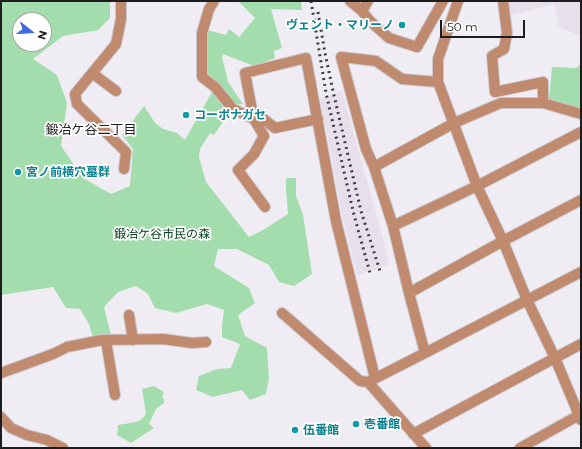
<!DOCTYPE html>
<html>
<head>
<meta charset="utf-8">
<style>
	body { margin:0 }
	#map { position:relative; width:582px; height:449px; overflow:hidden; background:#f0ecf3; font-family:Montserrat,sans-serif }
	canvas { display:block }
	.frame { position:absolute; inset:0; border:2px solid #1d1c1e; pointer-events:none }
	.north { position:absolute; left:12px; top:12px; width:40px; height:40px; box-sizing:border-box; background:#fff; border:1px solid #a5a4a5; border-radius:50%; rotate:107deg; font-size:11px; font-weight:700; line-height:16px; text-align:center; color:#1d1c1e }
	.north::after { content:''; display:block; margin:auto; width:14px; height:18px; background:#3e6cdd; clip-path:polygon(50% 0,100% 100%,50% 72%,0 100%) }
	.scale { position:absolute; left:440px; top:20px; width:85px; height:18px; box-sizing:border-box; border:2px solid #1d1c1e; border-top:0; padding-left:5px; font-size:12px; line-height:14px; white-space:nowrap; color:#1d1c1e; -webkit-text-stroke:3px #fff; paint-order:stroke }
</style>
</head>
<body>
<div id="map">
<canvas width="582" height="449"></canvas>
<div class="frame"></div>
<div class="north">N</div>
<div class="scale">50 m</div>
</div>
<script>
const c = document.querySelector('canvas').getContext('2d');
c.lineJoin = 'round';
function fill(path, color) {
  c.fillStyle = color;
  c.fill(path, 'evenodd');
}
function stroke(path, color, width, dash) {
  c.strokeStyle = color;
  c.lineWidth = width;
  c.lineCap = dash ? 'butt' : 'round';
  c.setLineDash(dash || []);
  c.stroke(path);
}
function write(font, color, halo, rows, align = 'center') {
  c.font = font + ' Montserrat,"Noto Sans JP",sans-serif';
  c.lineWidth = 3.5;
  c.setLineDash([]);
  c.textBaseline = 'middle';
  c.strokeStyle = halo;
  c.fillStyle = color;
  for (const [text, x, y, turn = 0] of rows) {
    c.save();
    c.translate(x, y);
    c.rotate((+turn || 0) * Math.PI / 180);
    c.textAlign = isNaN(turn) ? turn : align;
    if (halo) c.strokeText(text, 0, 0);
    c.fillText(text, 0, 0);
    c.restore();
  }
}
const built = new Path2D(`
	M509 1H581V36L559 27 554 4 511 15Z
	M342 91 384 242 389 265 357 275 341 210 320 98Z`);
const green = new Path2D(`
	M1 1H110V18L98 30 63 36 33 59 57 75 67 103 61 146 83 178 111 194 130 186 133 149 122 135 144 106 155 123 163 129 177 133 185 140 212 92 230 111 214 135 210 133 200 149 199 157 206 182 249 237 263 230 288 214 286 189V178H296V196L303 215 312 274 294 286 279 282 269 265 237 249H218L214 266 249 288 255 303 238 315 245 336 267 348 269 379 266 394 250 400 242 390 213 397 196 390 199 376 217 369 231 368 240 344 222 337V325L224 310 207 304 176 313 155 308 148 294 136 286 118 292 104 307 111 335 93 337 89 324 80 309 66 308 53 287 1 295ZM20 20H44V44H20Z
	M238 1H301L302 10 271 9 282 48 274 51 275 58 254 66 223 54 222 57 228 82 243 104 235 105C227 91 219 83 206 75L205 65 207 30 226 35 229 29 239 37 255 18Z
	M581 64V109L549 99 552 67 576 68Z
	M154 386 164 392 162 398 164 399V403L156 409 149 424 154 428 131 443 117 435 118 425 136 422 141 420 146 414 142 389Z`);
const minor = new Path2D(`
	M121 1V19L116 44 75 94 77 104 126 152 124 169
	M214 1 209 9 202 33V77L215 87 233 109 254 119 264 136 254 154 238 170 265 207
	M350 1 362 11 370 21 389 38 417 47 443 1
	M458 1 438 59V82L477 186 503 241 527 300 555 358 581 420
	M503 1 507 33 504 49 492 56 495 92 543 82V103
	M362 11 368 1
	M92 73 116 91
	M438 82 402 79 376 61 359 59 341 57 366 149 374 167 454 123 501 103H543L581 114
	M318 119 275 128 252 110 245 73 306 58 336 221 375 378
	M393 226 477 186 581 132
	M409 293 503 241 581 200
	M282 313 360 381 368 382 425 353 409 293 393 226 374 167
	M129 315 133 340
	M106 341 115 395
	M425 353 581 272
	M1 373 53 354 67 347 102 340 163 339 192 343 206 342
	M368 382 426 448
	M1 417 11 428 27 435 47 440 63 448
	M413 434 581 344
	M520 448 581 414`);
const rail = new Path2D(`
	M311 1 326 93 354 215 370 273
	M318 12 325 53 333 91 361 211 380 271`);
const markers = [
	[402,25,4,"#0f9aa8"],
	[186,115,4,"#0f9aa8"],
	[18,172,4,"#0f9aa8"],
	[356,424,4,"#0f9aa8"],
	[295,430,4,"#0f9aa8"]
];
const cultureNames = [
	["ヴェント・マリーノ",394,25,"right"],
	["コーポナガセ",194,115],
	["宮ノ前横穴墓群",26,172],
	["壱番館",364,424],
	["伍番館",303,430]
];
const parkNames = [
	["鍛冶ケ谷市民の森",162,234]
];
const neighbourhoodNames = [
	["鍛冶ケ谷二丁目",91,130]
];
fill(built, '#e7dfec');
fill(green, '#a3ddae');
stroke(minor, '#cac7cd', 12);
stroke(minor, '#bf8a6d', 10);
stroke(rail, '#3f3d40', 3, [2, 4]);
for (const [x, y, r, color] of markers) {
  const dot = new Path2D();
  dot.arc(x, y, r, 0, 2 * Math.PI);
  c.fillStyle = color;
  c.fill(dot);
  stroke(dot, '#fff', 1.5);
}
write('bold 12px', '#0d838f', '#fff', cultureNames, 'left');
write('12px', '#08411b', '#fff', parkNames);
write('13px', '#1d1c1e', '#fff', neighbourhoodNames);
</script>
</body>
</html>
